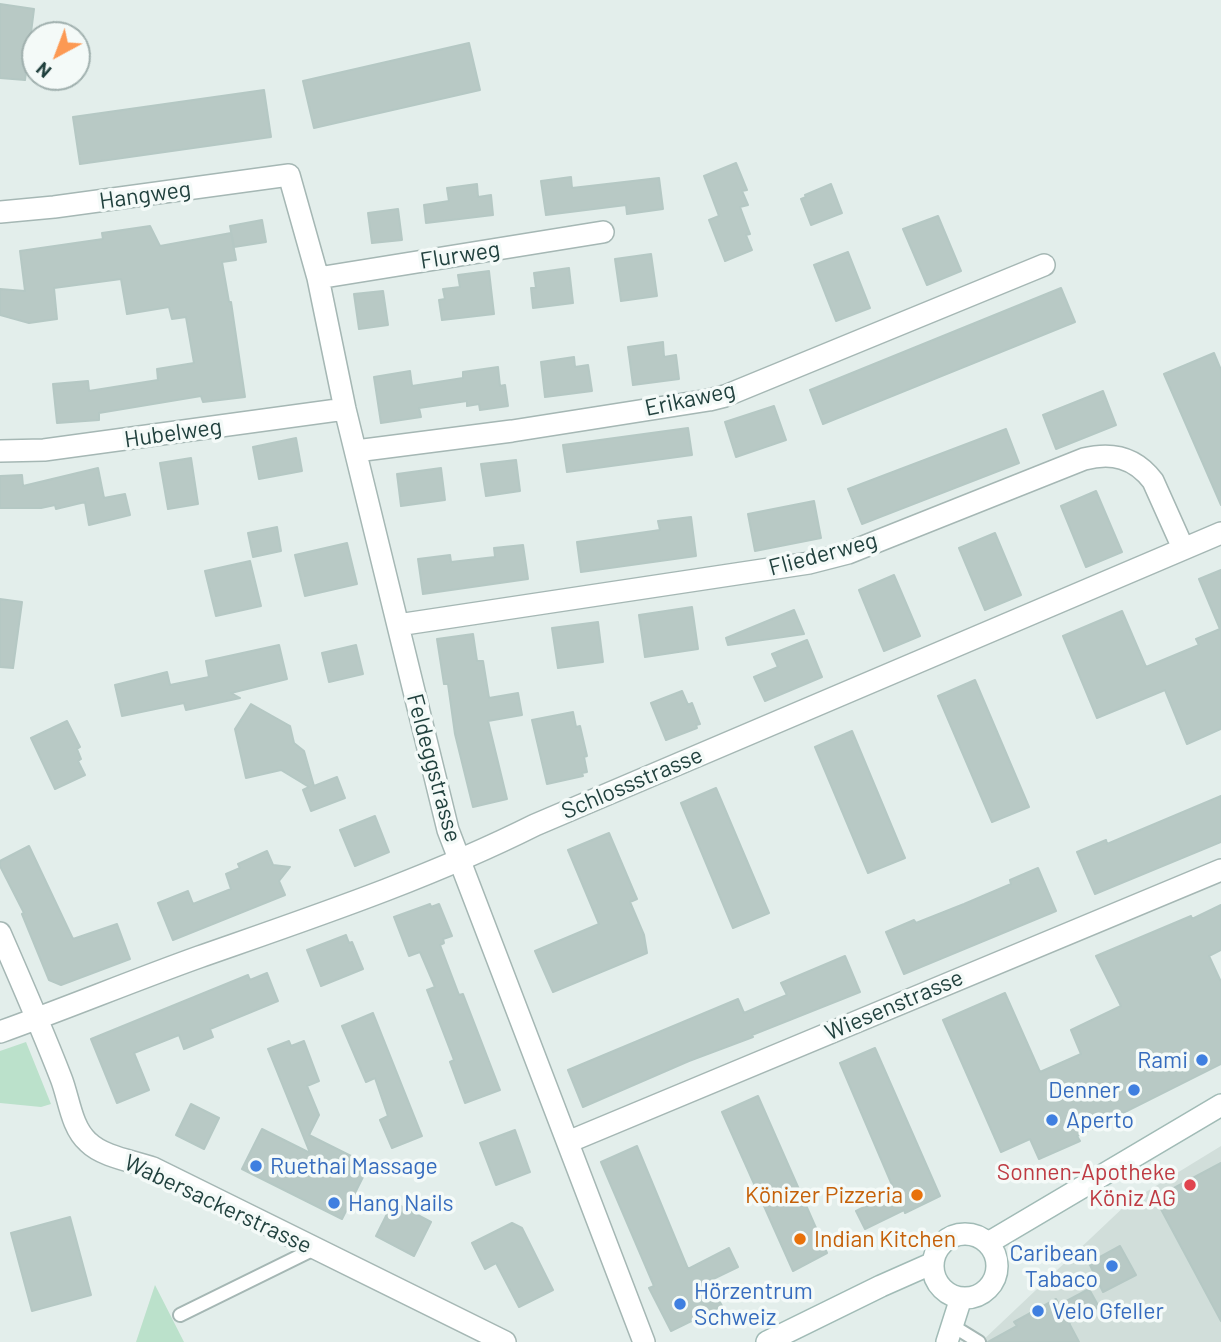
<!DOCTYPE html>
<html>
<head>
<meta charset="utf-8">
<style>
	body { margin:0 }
	#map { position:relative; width:1221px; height:1342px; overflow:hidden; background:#e3eeeb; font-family:Barlow,sans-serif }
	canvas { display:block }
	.north { position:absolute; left:21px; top:21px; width:70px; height:70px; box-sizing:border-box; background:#f4faf8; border:2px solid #a0b0ae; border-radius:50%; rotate:221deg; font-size:19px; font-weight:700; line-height:28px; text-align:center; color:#21413e }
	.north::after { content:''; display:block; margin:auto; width:24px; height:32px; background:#fc9953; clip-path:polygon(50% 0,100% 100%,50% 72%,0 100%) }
</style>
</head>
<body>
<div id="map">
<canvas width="1221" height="1342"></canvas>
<div class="north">N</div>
</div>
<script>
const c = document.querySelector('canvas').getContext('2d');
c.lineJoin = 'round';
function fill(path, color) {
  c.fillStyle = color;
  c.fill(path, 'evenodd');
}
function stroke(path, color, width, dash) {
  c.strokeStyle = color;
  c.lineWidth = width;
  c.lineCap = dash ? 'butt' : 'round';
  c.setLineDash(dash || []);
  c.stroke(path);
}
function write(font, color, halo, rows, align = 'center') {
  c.font = font + ' Barlow,sans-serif';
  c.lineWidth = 7;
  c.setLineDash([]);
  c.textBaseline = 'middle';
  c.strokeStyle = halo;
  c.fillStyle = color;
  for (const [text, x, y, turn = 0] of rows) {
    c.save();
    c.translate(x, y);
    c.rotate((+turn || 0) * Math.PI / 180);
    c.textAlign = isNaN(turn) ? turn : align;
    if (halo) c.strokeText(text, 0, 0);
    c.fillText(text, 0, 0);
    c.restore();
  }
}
const built = new Path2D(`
	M1221 1146V1342H981L1128 1203Z`);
const green = new Path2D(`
	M26 1042 51 1104 41 1107 0 1103V1051Z
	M155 1285 184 1342H136Z`);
const building = new Path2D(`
	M0 4 34 9 25 80 0 78Z
	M469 43 480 90 314 128 303 81Z
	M264 90 271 137 80 164 73 117Z
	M736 163 747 190 742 191 748 205 740 207 750 234 746 235 752 250 725 261 709 220 719 216 704 176Z
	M571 177 572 188 659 178 663 209 627 214 626 205 546 215 541 181Z
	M477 184 478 197 491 195 493 215 426 223 424 205 449 201 447 188Z
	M831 184 842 213 811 225 801 199 806 197 805 195Z
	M398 209 402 240 372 243 368 213Z
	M938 216 961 271 927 285 903 229Z
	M262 220 266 242 234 247 230 226Z
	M150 226 160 246 231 233 236 260 222 262 229 302H231L245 397 203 402 201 396 99 413V420L57 423 53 384 88 381 89 391 158 380 157 369 194 363 186 317 172 319 169 307 127 314 121 279 54 288 57 319 29 323 0 315V289L25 291 20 251 103 239 102 233Z
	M848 252 870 308 836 321 814 265Z
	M651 254 657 296 621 301 615 259Z
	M569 268 573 303 533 308 531 288H536L534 273Z
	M489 271 494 314 442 320 439 300 445 299 443 289 460 287 458 275Z
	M1061 288 1075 322 823 424 810 390Z
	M383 291 388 325 359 329 354 294Z
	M663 342 664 357 676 355 679 379 633 385 628 347Z
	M1214 353 1221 370V505L1164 374Z
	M574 357 575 367 588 365 592 391 545 397 541 362Z
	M498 367 500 386 505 385 508 406 480 410 479 404 467 406V401L419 408 421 417 381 423 374 377 410 371 412 386 463 378V372Z
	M1103 391 1116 425 1056 449 1043 415Z
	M774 406 786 440 736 457 725 422Z
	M688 428 692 455 567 472 563 445Z
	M1006 429 1019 463 862 524 848 489Z
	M296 438 302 471 259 479 253 447Z
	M191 458 198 504 168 509 160 463Z
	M516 460 520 491 486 496 481 464Z
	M98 468 104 498 125 494 130 515 89 525 85 502 56 509 55 505 41 508H0V476L22 475 23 486Z
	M441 468 445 500 401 506 397 474Z
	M1096 491 1122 552 1086 567 1061 506Z
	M814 501 821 538 755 551 748 514Z
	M691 517 696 556 581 572 577 542 660 530 658 521Z
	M277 527 281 551 253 557 248 533Z
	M995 533 1021 595 985 610 959 548Z
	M347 543 357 584 305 596 295 555Z
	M523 545 528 579 423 594 418 559 450 555 451 562 495 557 494 548Z
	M250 561 261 606 216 616 205 571Z
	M1221 570V729L1187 744 1165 690 1097 718 1063 636 1122 611 1146 667 1199 645 1196 639 1220 629 1199 579Z
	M894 575 920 636 884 651 859 590Z
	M0 599 22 602 13 668 0 667Z
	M692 607 698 649 645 657 639 615Z
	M794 610 804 634 728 645 726 638Z
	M598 622 603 662 558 668 552 628Z
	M473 634 477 661H483L489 698 518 693 522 715 488 721 507 799 473 807 455 734 448 684H444L437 639Z
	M807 640 822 677 765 701 754 677 778 667 772 654Z
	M279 645 287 679 231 693 240 698 186 710 184 703 122 716 115 685 167 672 170 685 209 677 206 661Z
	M356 645 363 674 329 682 322 653Z
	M975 680 1029 807 992 822 938 696Z
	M682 691 688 705 692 703 700 724 696 725 697 728 666 740 651 703Z
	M251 704 290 726 294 743 304 751 314 786 337 777 345 798 311 811 303 790 309 787 281 770 246 778 235 729Z
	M573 712 576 727 580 726 587 756 584 757 587 772 582 773 583 776 547 784 532 720Z
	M67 721 80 747 77 749 81 759 78 761 85 775 55 789 31 738Z
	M852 731 905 858 868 873 815 747Z
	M716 788 769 913 733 928 681 803Z
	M1221 796V842L1095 894 1077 852 1106 840 1107 844Z
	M375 816 389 852 355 866 340 830Z
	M609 833 637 899 630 902 644 935 647 953 553 992 535 951 599 924 568 850Z
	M29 846 73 939 117 924 130 959 61 985 49 980 22 914 24 913 0 866V861Z
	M267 851 273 865 290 867 279 881 285 895 173 940 158 903 188 891 193 904 231 889 226 874 240 868 238 864Z
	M1038 868 1056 911 904 974 886 932 914 920 916 923 964 904 1011 884 1010 880Z
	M430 904 431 907 439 904 452 936 443 939 444 943 440 945 459 995 463 994 500 1090 465 1103 450 1062 454 1060 427 990 435 987 420 952 409 956 394 917Z
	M1221 905V950L1209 956 1221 982V1064L1077 1136 1080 1141 1039 1159 1030 1139 1001 1152 943 1020 1005 993 1040 1072 1081 1054 1071 1030 1121 1006 1096 956 1191 916 1192 919Z
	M346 935 349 943 352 942 363 969 321 986 307 950Z
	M845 956 860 992 752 1035 753 1037 689 1061 583 1107 568 1070 738 999 744 1013 765 1004 787 995 781 983Z
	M267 973 278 1001 210 1029 213 1037 184 1049 179 1035 134 1053 149 1090 117 1103 91 1039 248 975 250 980Z
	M373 1013 422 1136 392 1148 380 1120 388 1116 375 1078 366 1082 342 1026Z
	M289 1041 291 1046 304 1041 319 1081 307 1086 319 1115 309 1135 369 1165 342 1219 242 1169 262 1129 310 1153 268 1049Z
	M875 1048 940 1196 905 1213 904 1210 865 1229 856 1211 895 1192 840 1063Z
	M758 1096 827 1253 793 1271 722 1112Z
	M191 1104 219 1118 204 1149 176 1135Z
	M515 1130 530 1172 496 1185 480 1143Z
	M637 1146 688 1269 729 1248 738 1267 709 1281 722 1306 671 1331 649 1288 654 1286 601 1162Z
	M1221 1163V1321L1155 1198Z
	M393 1202 431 1222 414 1256 376 1236Z
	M70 1217 91 1295 32 1311 11 1233Z
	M512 1223 522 1228 553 1290 519 1307 496 1263 485 1269 472 1243Z
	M1120 1246 1136 1275 1103 1292 1089 1263Z
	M1089 1289 1099 1307 1069 1323 1079 1342H988L1017 1326 1014 1322 1056 1299 1059 1305Z`);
const service = new Path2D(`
	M180 1315 314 1249
	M953 1326 979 1342`);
const minor = new Path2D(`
	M0 212 54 207 289 175 318 278 345 409 448 830 644 1342
	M318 278 603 232
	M0 451 44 450 345 409
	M356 451 512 431 709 400 725 396 1044 265
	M398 625 809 563 848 553 1084 459C1112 452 1135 457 1153 481L1183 548
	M0 933C21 981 42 1029 61 1078 69 1098 71 1127 88 1142 103 1157 133 1161 153 1168L505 1342
	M0 1032C67 1008 132 981 199 957 313 917 427 879 535 825L1221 533
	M568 1142 1221 870`);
const secondary = new Path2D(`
	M933 1266a32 32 0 1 1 64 0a32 32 0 1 1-64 0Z
	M988 1243 1221 1105
	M767 1342 881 1286 933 1263
	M947 1342 961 1298`);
const markers = [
	[1202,1060,7,"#3f7fe0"],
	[1134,1090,7,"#3f7fe0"],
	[1052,1120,7,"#3f7fe0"],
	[256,1166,7,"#3f7fe0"],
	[1190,1185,7,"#e0444e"],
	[917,1195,7,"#e8710a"],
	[334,1203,7,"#3f7fe0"],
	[800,1239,7,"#e8710a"],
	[1112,1266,7,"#3f7fe0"],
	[680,1304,7,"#3f7fe0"],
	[1038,1311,7,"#3f7fe0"]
];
const streetNames = [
	["Hangweg",145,195,-8],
	["Flurweg",460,255,-9],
	["Erikaweg",690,399,-12],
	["Hubelweg",173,433,-8],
	["Fliederweg",823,554,-15],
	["Feldeggstrasse",434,768,75],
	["Schlossstrasse",632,783,-23],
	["Wiesenstrasse",894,1005,-23],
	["Wabersackerstrasse",218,1204,25]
];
const shopNames = [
	["Rami",1188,1060,"right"],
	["Denner",1120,1090,"right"],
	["Aperto",1066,1120],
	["Ruethai Massage",270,1166],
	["Hang Nails",348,1203],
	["Caribean",1098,1253,"right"],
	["Tabaco",1098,1279,"right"],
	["Hörzentrum",694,1291],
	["Schweiz",694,1317],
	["Velo Gfeller",1052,1311]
];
const healthNames = [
	["Sonnen-Apotheke",1176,1172],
	["Köniz AG",1176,1198]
];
const foodNames = [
	["Könizer Pizzeria",903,1195],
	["Indian Kitchen",814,1239,"left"]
];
fill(built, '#d1deda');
fill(green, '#bbe1cb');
fill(building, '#b8c9c5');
stroke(building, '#b5c8c4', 2);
stroke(service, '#a5b7b4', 16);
stroke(minor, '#a5b7b4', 24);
stroke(secondary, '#a1bbb6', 24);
stroke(service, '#fff', 12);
stroke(minor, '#fff', 21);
stroke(secondary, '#fff', 21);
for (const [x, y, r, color] of markers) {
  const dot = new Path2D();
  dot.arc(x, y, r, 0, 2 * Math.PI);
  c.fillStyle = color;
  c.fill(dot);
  stroke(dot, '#f4faf8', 2.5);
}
write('23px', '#21413e', '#f4faf8', streetNames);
write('23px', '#366cbe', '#f4faf8', shopNames, 'left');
write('23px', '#be3a42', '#f4faf8', healthNames, 'right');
write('23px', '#c56008', '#f4faf8', foodNames, 'right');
</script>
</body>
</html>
